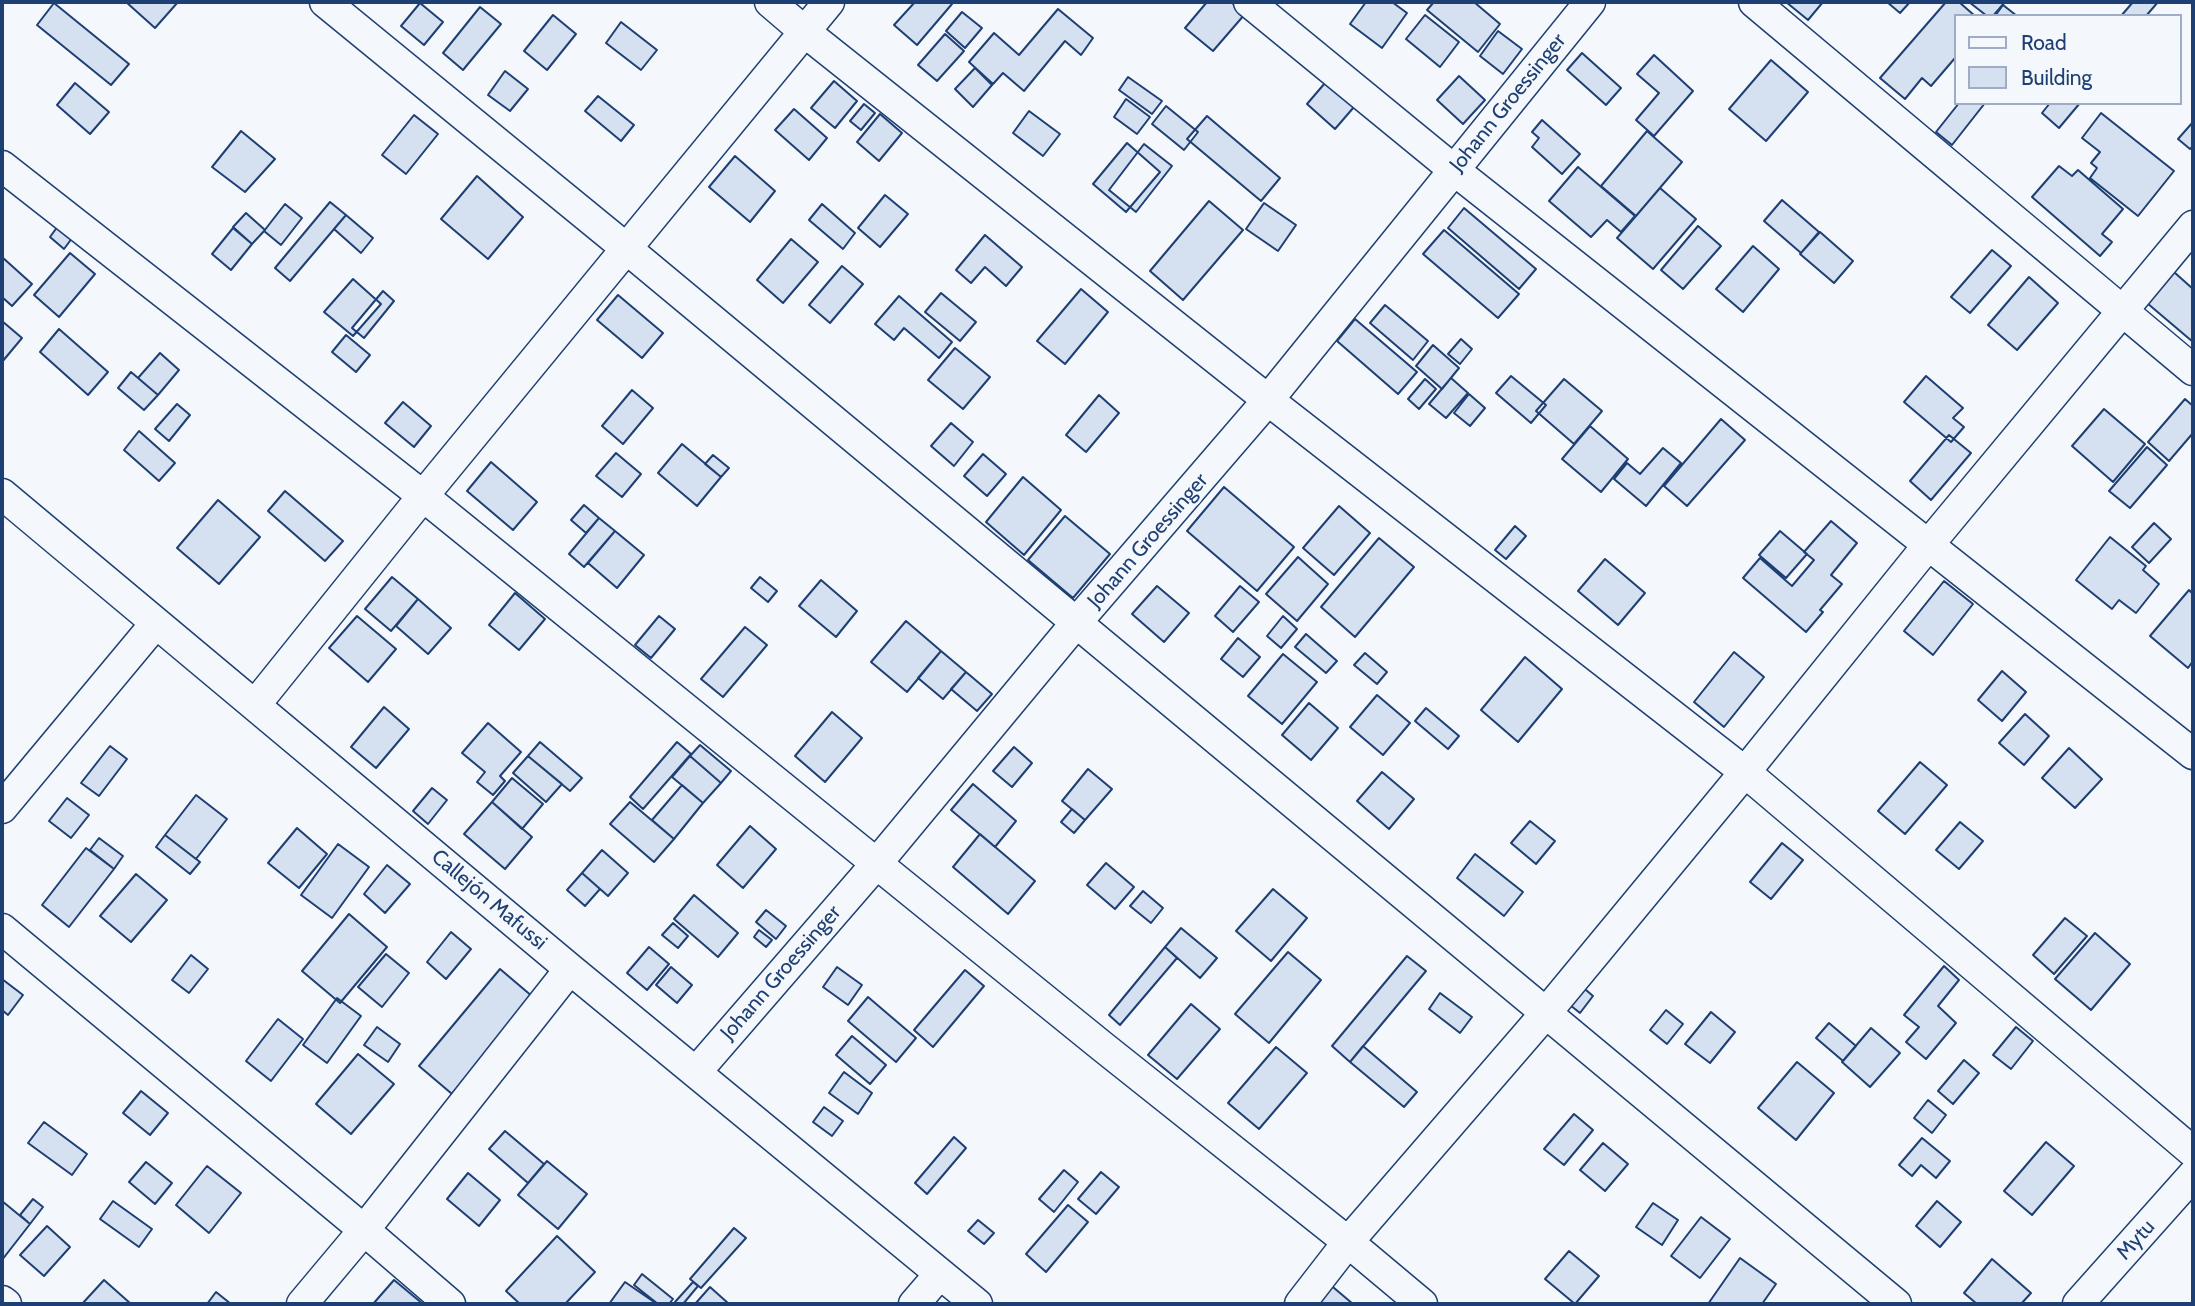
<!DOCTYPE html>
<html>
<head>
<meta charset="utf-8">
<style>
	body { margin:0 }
	#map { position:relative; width:2195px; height:1306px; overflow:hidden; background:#f4f7fb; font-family:Cabin,sans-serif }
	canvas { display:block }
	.frame { position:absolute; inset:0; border:4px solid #1d3f73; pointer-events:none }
	.legend { position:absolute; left:1954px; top:14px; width:228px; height:91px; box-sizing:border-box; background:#f4f7fb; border:2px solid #9eadc5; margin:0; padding:9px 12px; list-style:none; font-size:21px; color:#1d3f73 }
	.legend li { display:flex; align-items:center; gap:14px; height:35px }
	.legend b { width:35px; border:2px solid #9eadc5 }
</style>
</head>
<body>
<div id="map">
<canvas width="2195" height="1306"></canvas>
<div class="frame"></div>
<ul class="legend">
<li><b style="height:9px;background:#f4f7fb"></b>Road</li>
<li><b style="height:19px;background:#d5e0f0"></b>Building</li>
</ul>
</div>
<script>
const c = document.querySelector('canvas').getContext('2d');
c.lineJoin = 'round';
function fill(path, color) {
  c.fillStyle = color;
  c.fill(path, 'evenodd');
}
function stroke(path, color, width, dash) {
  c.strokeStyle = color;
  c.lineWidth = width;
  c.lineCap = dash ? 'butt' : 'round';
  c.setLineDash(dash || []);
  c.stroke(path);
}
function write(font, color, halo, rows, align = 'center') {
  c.font = font + ' Cabin,sans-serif';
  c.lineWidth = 5;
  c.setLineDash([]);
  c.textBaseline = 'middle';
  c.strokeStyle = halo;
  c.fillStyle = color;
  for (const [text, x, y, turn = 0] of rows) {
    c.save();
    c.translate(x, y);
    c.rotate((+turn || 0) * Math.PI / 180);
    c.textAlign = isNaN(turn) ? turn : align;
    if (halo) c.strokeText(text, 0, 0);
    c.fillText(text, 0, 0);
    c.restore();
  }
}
const building = new Path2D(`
	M126 2H178L155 28Z
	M915 2H949L952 4 917 45 894 25Z
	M1207 2H1231L1245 14 1213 51 1185 28Z
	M1366 2H1392L1407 13 1382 48 1350 24Z
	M1434 2H1474L1500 24 1478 52 1427 10Z
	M1786 2H1823L1808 20Z
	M1887 2H1910L1900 13Z
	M1946 2H1959L1975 16H1955V58L1931 86 1922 78 1905 99 1880 78Z
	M1969 2H2005L1993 16H1987Z
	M2133 2H2158L2146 16H2121Z
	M54 3 129 64 111 85 37 25Z
	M420 3 443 22 424 45 401 26Z
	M2003 5 2017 16H1995Z
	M480 7 501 24 463 70 443 53Z
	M1058 9 1093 38 1081 55 1065 41 1024 91 1003 73 993 84 969 62 994 33 1019 55Z
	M962 12 982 28 965 48 946 31Z
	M553 15 576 34 547 70 524 51Z
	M1425 15 1459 42 1440 67 1406 39Z
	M621 22 657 50 641 70 606 43Z
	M1498 31 1522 49 1503 74 1480 56Z
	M945 34 964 51 937 81 918 65Z
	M1582 53 1621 88 1606 105 1567 70Z
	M1654 55 1693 91 1654 136 1636 120 1659 93 1637 74Z
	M1771 60 1808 92 1766 141 1729 109Z
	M975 68 992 85 973 107 955 89Z
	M505 71 528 89 510 111 488 95Z
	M1331 76 1360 100 1335 129 1307 104Z
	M1459 76 1485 100 1463 124 1437 100Z
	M1128 77 1162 101 1152 114 1119 90Z
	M834 81 857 101 835 128 811 108Z
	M75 83 109 112 90 134 57 105Z
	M598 96 634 125 621 141 585 111Z
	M1126 99 1150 117 1137 134 1114 117Z
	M1959 103H1985L1952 145 1936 132Z
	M2050 103H2080L2059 128 2042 113Z
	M864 104 875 113 861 130 850 121Z
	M1166 106 1198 132 1184 150 1152 124Z
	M794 109 827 138 809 160 775 130Z
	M1029 111 1060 134 1043 156 1013 133Z
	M2101 113 2174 171 2138 216 2090 178 2097 168 2091 163 2100 152 2082 138Z
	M880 114 902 133 879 161 857 142Z
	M414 115 438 134 406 174 382 155Z
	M1207 116 1280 178 1261 201 1187 139Z
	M1542 120 1580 154 1562 174 1532 147 1539 138 1532 132Z
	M2193 122V146L2190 149 2178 139Z
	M241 131 275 159 245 192 212 167Z
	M1647 131 1682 162 1636 216 1601 186Z
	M1127 143 1160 172 1126 212 1093 184Z
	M1144 144 1172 166 1136 212 1109 190Z
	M735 156 775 191 750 222 709 187Z
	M2059 166 2072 176 2078 170 2123 209 2102 234 2112 242 2100 256 2032 197Z
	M1578 167 1635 216 1621 232 1607 220 1591 237 1549 201Z
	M477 176 523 217 488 259 441 219Z
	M1660 188 1696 219 1653 269 1617 238Z
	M885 195 908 214 880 247 858 228Z
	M1782 200 1819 232 1801 253 1764 221Z
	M1209 201 1243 230 1183 300 1150 271Z
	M330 202 346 215 290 281 275 268Z
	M1264 203 1296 225 1278 251 1246 229Z
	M285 204 302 218 281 245 264 231Z
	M822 204 855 233 843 249 809 220Z
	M1464 208 1536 269 1519 289 1448 228Z
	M246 213 265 230 252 244 233 227Z
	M66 215 81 226 64 249 50 237Z
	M346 215 373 238 361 253 334 229Z
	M1698 226 1721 246 1683 289 1661 270Z
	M233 228 252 244 231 270 212 254Z
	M1444 230 1519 294 1498 318 1423 254Z
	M1820 232 1853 261 1834 283 1800 254Z
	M985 235 1022 267 1006 286 985 267 971 283 956 270Z
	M791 239 818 262 783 303 757 280Z
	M1753 246 1779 269 1743 312 1716 289Z
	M1992 250 2011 266 1970 313 1951 297Z
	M70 253 95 274 59 317 34 295Z
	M2 257 32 284 12 306 2 297Z
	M842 266 863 284 830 323 809 305Z
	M2174 272 2193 289V342L2147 303Z
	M2029 277 2058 303 2017 350 1988 325Z
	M353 279 381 304 353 336 324 312Z
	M1081 289 1108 312 1065 364 1037 341Z
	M383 291 394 301 364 338 352 328Z
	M941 293 976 322 960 341 925 312Z
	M618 295 663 333 642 358 597 320Z
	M899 296 952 342 939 358 904 328 894 340 875 324Z
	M1385 305 1428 341 1413 360 1370 323Z
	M1355 319 1417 372 1398 394 1337 341Z
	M2 321 22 338 2 362Z
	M59 329 108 372 88 395 40 352Z
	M346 335 370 355 356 372 332 352Z
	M1461 339 1472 349 1460 364 1448 354Z
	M1433 345 1459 368 1442 389 1416 366Z
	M955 348 990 377 963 409 928 380Z
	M160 353 179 370 158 395 138 378Z
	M131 372 158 395 144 410 118 388Z
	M1511 376 1546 405 1531 423 1496 393Z
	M1926 376 1963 408 1953 418 1964 427 1951 442 1904 402Z
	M1451 378 1468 393 1446 418 1429 404Z
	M1425 379 1436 389 1419 409 1408 399Z
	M1564 379 1602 411 1574 444 1536 411Z
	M632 390 653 408 623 444 602 426Z
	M1469 394 1485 408 1470 426 1454 413Z
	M1099 395 1119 413 1086 452 1066 435Z
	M2185 399 2193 406V433L2169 461 2148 442Z
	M403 402 431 426 414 447 385 423Z
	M177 404 190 415 169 441 155 429Z
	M2104 409 2145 444 2113 482 2072 446Z
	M1721 419 1745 440 1687 506 1664 486Z
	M951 423 973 442 954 466 931 446Z
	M1590 426 1628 459 1601 492 1562 459Z
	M139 431 175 463 159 481 124 450Z
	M1949 435 1971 453 1931 500 1910 481Z
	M682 444 721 477 697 506 658 473Z
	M2147 447 2167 465 2130 508 2109 491Z
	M1663 448 1681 463 1646 506 1614 479 1627 463 1640 474Z
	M616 453 641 474 622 497 596 476Z
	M983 454 1006 474 987 496 964 476Z
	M713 455 729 468 721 477 705 464Z
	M491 462 537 502 513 530 467 491Z
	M1023 477 1061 510 1024 555 986 522Z
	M1224 487 1294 547 1257 591 1187 531Z
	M285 491 343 541 325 561 268 511Z
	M218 500 260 537 219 584 177 548Z
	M584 505 599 518 586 533 571 520Z
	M1339 506 1370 533 1334 575 1303 548Z
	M1065 516 1110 554 1073 598 1028 560Z
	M599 518 615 531 584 567 569 554Z
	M1831 521 1857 543 1831 575 1842 584 1820 610 1823 612 1806 632 1743 578 1760 558 1792 586 1814 560 1804 552Z
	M2154 523 2171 539 2149 563 2132 547Z
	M1515 526 1526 536 1506 559 1495 550Z
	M615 531 644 555 617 588 588 563Z
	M1780 531 1807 554 1786 578 1759 555Z
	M2110 537 2146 566 2143 570 2159 584 2136 613 2119 600 2112 609 2076 580Z
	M1379 538 1414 567 1355 637 1321 607Z
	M1298 557 1328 584 1297 621 1266 594Z
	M1605 559 1645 593 1618 625 1578 591Z
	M392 577 418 599 391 631 365 609Z
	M760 577 777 591 768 602 751 588Z
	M821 580 857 611 836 637 799 606Z
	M1944 581 1973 604 1933 655 1904 631Z
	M1157 586 1189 613 1164 642 1132 614Z
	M1240 586 1259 602 1233 632 1215 616Z
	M2189 590 2193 594V661L2188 668 2150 636Z
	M515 593 545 619 519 650 489 625Z
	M418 599 451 628 428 654 396 626Z
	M357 616 396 649 368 682 329 648Z
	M659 616 675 629 651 658 635 645Z
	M1283 616 1297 629 1281 648 1267 636Z
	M906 621 941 651 907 692 871 662Z
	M745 627 767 645 723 697 701 679Z
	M1306 634 1337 661 1326 673 1295 647Z
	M1238 638 1260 657 1243 677 1221 659Z
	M941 651 966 672 943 699 918 678Z
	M1734 652 1764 677 1724 727 1694 702Z
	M1365 653 1387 672 1377 684 1354 665Z
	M1283 654 1317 682 1282 724 1248 696Z
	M1525 657 1562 689 1518 742 1481 710Z
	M2002 671 2026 692 2002 721 1978 700Z
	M966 672 992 694 977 711 951 689Z
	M1377 695 1410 723 1383 755 1350 727Z
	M1309 703 1338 728 1311 760 1282 735Z
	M384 707 409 729 376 768 351 747Z
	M1426 708 1459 736 1448 749 1415 721Z
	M832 712 862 738 825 782 795 756Z
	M2025 714 2049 736 2024 765 1999 743Z
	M488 723 521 752 500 776 505 781 493 795 477 782 485 772 462 753Z
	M540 742 582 778 570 791 528 756Z
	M677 742 691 754 643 809 630 797Z
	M700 745 731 771 721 783 690 756Z
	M110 746 127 759 99 796 81 783Z
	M1014 747 1032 763 1012 787 993 771Z
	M2069 748 2102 779 2075 808 2042 778Z
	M528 756 562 784 546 802 513 773Z
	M690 756 721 783 703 803 672 777Z
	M1920 762 1947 785 1905 834 1878 811Z
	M1088 769 1112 789 1085 820 1062 801Z
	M1382 772 1414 799 1389 829 1357 801Z
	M512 778 543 804 522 829 492 802Z
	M973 784 1016 821 995 847 951 810Z
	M682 785 703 803 674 839 652 820Z
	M432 788 447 800 428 824 413 811Z
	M196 795 227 819 196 859 165 835Z
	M67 798 89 815 71 838 49 821Z
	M492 802 532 837 505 869 464 834Z
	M630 802 674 839 654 862 610 824Z
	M1072 809 1085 820 1074 833 1061 822Z
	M1530 821 1555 841 1536 864 1511 843Z
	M1960 822 1983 841 1959 869 1936 850Z
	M750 826 776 849 743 888 717 865Z
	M297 828 327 854 299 888 268 863Z
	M980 834 1035 881 1008 914 953 867Z
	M165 835 200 862 190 874 156 847Z
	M99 838 123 856 114 869 90 850Z
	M1782 843 1803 860 1771 899 1750 882Z
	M338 844 369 867 332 918 301 895Z
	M86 848 114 869 69 927 42 905Z
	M602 850 628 873 608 896 582 873Z
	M1475 854 1523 892 1504 916 1457 878Z
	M1106 863 1134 887 1115 909 1087 885Z
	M387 865 410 884 385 913 364 894Z
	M582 873 600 889 585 906 567 890Z
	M136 874 167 900 131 942 100 916Z
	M1273 889 1307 918 1271 961 1236 931Z
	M1143 891 1163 908 1151 923 1130 906Z
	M694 895 738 933 718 957 674 919Z
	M766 910 786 926 776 939 756 922Z
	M349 914 387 947 340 1003 302 971Z
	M2065 918 2087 936 2054 974 2033 955Z
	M673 923 688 936 678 948 662 935Z
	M1181 928 1217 958 1200 978 1165 947Z
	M759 930 772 940 766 947 754 937Z
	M451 932 471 949 446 979 427 962Z
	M2095 933 2130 964 2091 1010 2055 979Z
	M649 947 669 964 647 990 627 973Z
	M1165 947 1177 958 1120 1025 1109 1015Z
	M1288 952 1321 980 1269 1043 1235 1014Z
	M386 954 409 973 382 1007 358 987Z
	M191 955 208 969 189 993 172 980Z
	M1407 956 1426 971 1350 1062 1332 1046Z
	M1944 966 1959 980 1938 1006 1956 1023 1926 1059 1906 1042 1919 1027 1904 1015Z
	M671 967 692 985 677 1003 656 985Z
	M837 967 862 985 848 1005 823 987Z
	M500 969 533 997 452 1094 419 1066Z
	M965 970 984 986 933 1047 914 1030Z
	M2 979 23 995 8 1015 2 1010Z
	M1579 984 1593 996 1580 1013 1565 1001Z
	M1440 993 1472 1017 1460 1033 1429 1009Z
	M868 997 916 1038 896 1062 848 1021Z
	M337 998 361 1016 327 1063 303 1045Z
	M1191 1004 1220 1029 1177 1079 1148 1055Z
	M1666 1010 1683 1024 1667 1044 1650 1030Z
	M1711 1012 1735 1032 1710 1063 1685 1044Z
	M278 1019 303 1039 271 1081 246 1061Z
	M1829 1023 1856 1046 1843 1061 1816 1038Z
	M377 1027 400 1044 388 1062 364 1045Z
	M2016 1027 2033 1041 2011 1069 1993 1055Z
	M1871 1028 1900 1053 1870 1087 1842 1062Z
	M852 1036 886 1065 870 1084 836 1055Z
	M1363 1046 1417 1092 1404 1107 1350 1062Z
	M1276 1047 1307 1073 1259 1129 1228 1103Z
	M358 1054 394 1084 351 1134 316 1104Z
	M1964 1060 1979 1073 1953 1104 1938 1091Z
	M1797 1062 1834 1093 1796 1140 1758 1108Z
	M844 1072 872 1093 858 1114 829 1093Z
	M141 1091 168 1113 150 1135 123 1113Z
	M1928 1100 1946 1115 1932 1133 1914 1118Z
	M824 1107 843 1121 832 1136 813 1122Z
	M1574 1114 1593 1130 1564 1165 1544 1149Z
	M44 1122 87 1154 72 1175 28 1143Z
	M505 1131 544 1164 528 1183 489 1149Z
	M954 1137 966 1148 927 1194 915 1183Z
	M1922 1138 1950 1161 1936 1178 1921 1165 1912 1176 1899 1165Z
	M2046 1142 2074 1166 2032 1215 2004 1191Z
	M1603 1143 1628 1164 1605 1191 1580 1170Z
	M547 1161 587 1194 558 1229 518 1195Z
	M146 1162 172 1183 155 1204 129 1182Z
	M207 1166 241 1193 209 1233 176 1205Z
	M1064 1170 1078 1182 1054 1212 1039 1199Z
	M1101 1172 1119 1187 1096 1214 1078 1199Z
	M468 1173 500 1200 479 1226 447 1199Z
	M33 1199 43 1207 30 1224 20 1215Z
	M2 1201 30 1224 2 1260Z
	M113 1201 152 1229 139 1247 100 1219Z
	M1937 1201 1961 1222 1940 1247 1916 1226Z
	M1653 1203 1678 1220 1662 1245 1636 1227Z
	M1068 1205 1088 1222 1046 1272 1026 1254Z
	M1701 1217 1730 1239 1700 1278 1671 1256Z
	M978 1220 994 1233 984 1244 968 1231Z
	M47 1226 70 1247 44 1276 20 1255Z
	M734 1228 746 1238 701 1288 690 1279Z
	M557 1236 595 1272 565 1304H520L506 1291Z
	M1569 1251 1599 1276 1575 1304 1545 1279Z
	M1740 1258 1776 1284 1762 1304H1708Z
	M1992 1259 2031 1293 2021 1304H1977L1964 1293Z
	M642 1274 673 1299 669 1304H658L634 1285Z
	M104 1280 131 1304H82Z
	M394 1280 423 1304H373Z
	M625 1282 657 1304H609Z
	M693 1282 698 1286 683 1304H677L675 1302Z
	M1327 1282 1353 1304H1308Z
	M710 1287 729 1304H695Z
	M216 1292 231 1304H207Z`);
const minor = new Path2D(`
	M325 2 627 249 1896 1304
	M770 2 805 32 1268 400 1745 772 2193 1152
	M1249 2 1454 170 2193 754
	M1754 2 2193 370
	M2 166 423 496 1103 1047 1348 1242 1422 1304
	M2 494 570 969 977 1304
	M255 705 423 496 829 2
	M2 808 156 623
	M2 929 364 1230 450 1304
	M696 1072 877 863 1076 623 1268 400 1590 2
	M2 1301 6 1304
	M302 1304 364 1230 570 969
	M914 1304 939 1275
	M1300 1304 1348 1242 1545 1014 1745 772 1929 544 2193 226
	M2078 1304 2193 1175`);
const streetNames = [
	["Johann Groessinger",1508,103,-51],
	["Johann Groessinger",1148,541,-49],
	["Callejón Mafussi",489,900,40],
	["Johann Groessinger",781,973,-49],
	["Mytu",2136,1240,-48]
];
fill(building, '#d5e0f0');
stroke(building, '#1d3f73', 2);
stroke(minor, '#1d3f73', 33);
stroke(minor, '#f4f7fb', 30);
write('21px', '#1d3f73', '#f4f7fb', streetNames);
</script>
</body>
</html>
